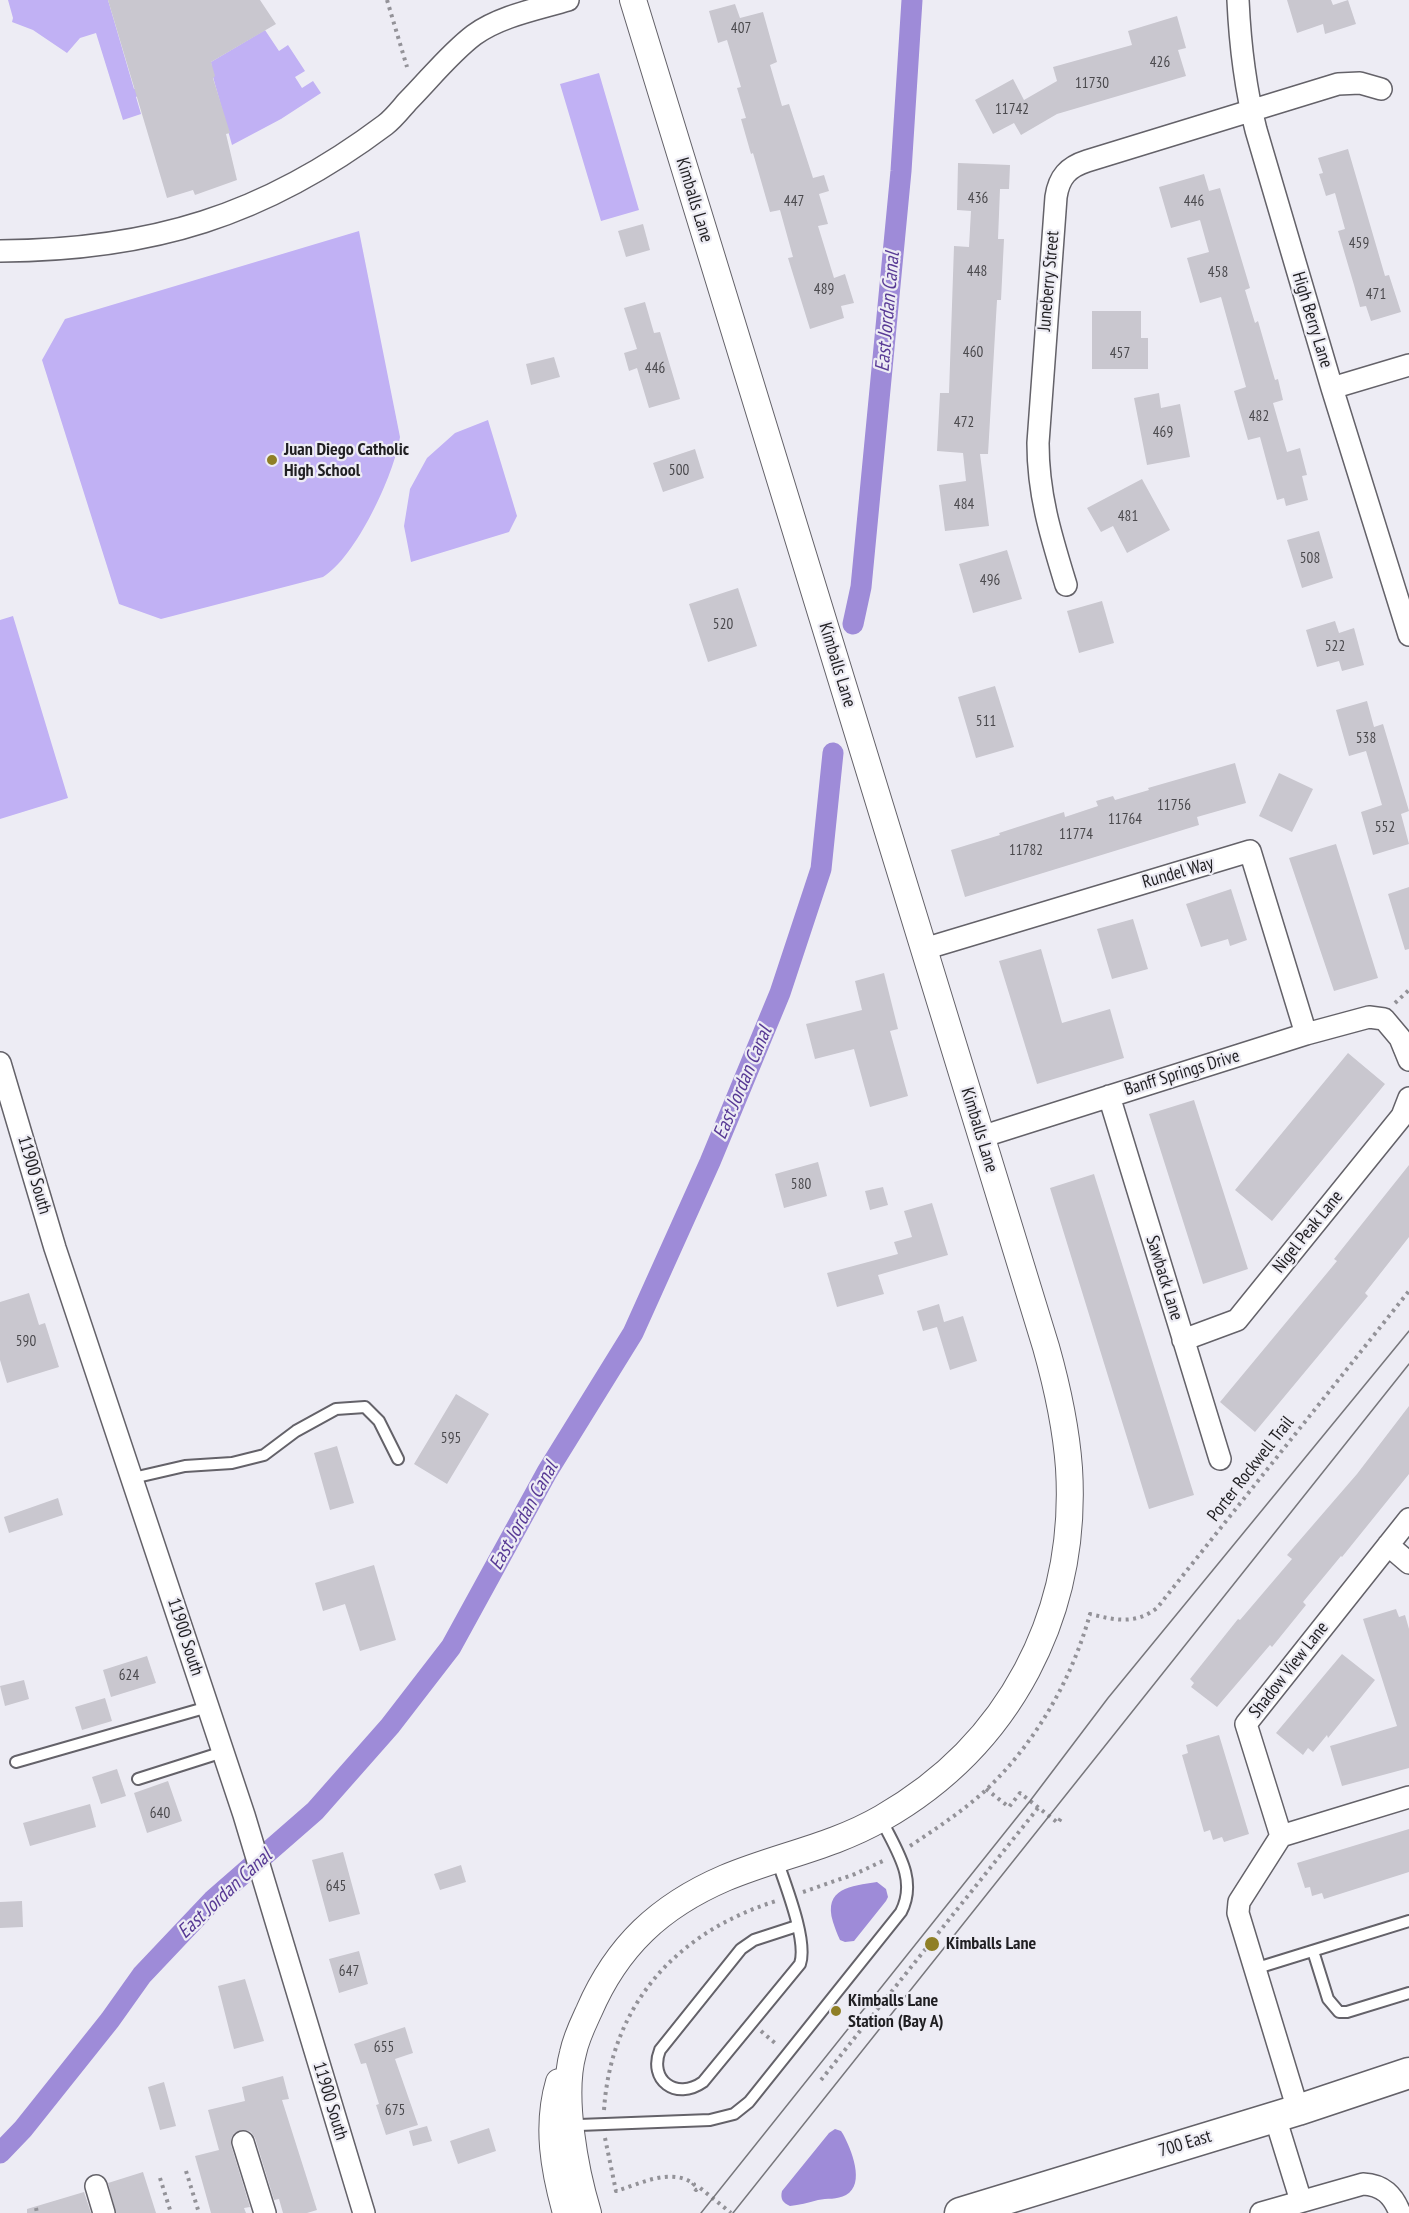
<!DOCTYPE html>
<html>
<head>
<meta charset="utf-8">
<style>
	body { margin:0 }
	canvas { display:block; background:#edecf4 }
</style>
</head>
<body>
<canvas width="1409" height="2213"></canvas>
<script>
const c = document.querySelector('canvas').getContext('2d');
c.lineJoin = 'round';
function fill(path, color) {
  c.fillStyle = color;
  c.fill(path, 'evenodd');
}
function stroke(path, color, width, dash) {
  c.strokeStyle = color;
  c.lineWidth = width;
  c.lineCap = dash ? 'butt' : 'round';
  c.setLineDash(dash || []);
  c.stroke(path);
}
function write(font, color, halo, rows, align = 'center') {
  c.font = font + ' "PT Sans Narrow",sans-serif';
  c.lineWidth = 4.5;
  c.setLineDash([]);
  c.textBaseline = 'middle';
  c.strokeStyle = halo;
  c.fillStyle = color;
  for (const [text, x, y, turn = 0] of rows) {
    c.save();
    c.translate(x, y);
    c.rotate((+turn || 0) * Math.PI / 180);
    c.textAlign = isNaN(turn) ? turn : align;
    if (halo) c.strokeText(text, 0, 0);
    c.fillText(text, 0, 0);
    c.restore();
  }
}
const green = new Path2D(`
	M8 0H108L134 89 137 88 139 95 136 97 141 114 123 120 96 33 80 38 67 53 33 30 12 22 13 18Z
	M265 30 279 51 288 45 305 71 295 77 302 88 313 81 321 93 281 119 232 145 213 77 211 62Z
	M599 73 639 210 601 221 560 84Z
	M359 231 400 437C394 475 356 557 323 577L161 619 119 604 42 360 65 319Z
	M488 420 517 516 509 532 411 562 404 526 410 489 427 458 455 433Z
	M13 616 68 798 0 819V620Z`);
const water = new Path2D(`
	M877 1882 886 1889 888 1897 886 1901 854 1941 845 1942 840 1940C837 1934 835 1928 833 1922 823 1888 851 1886 877 1882Z
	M835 2129 841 2131 843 2134C851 2149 866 2184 846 2195 837 2200 827 2198 818 2200 808 2203 799 2205 790 2206 783 2203 780 2199 782 2191L829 2133Z`);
const canal = new Path2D(`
	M853 624 861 587 901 171 912 0
	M0 2153 23 2129 110 2020 142 1975 213 1900 315 1811 390 1726 451 1647 547 1472 633 1333 710 1162 780 993 821 869 833 753`);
const building = new Path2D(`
	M108 0H260L276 24 211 62 215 76 213 78 230 133 226 134 237 180 195 195 193 190 167 198Z
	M1287 0H1331L1333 5 1348 0 1356 24 1325 34 1323 24 1297 33Z
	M735 4 740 18 763 12 777 62 770 65 782 106 789 104 813 178 824 175 829 191 819 194 828 224 818 226 834 278 845 274 854 303 841 306 844 318 810 329 788 258 793 257 780 210 770 212 753 153 751 154 741 119 746 118 737 88 741 87 727 40 718 43 709 11Z
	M1177 16 1186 48 1178 50 1186 76 1057 114 1021 135 1014 123 993 134 975 100 1013 79 1024 100 1057 81 1053 67 1132 45 1128 31Z
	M1348 149 1385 276 1389 275 1401 312 1371 321 1366 306 1360 307 1354 285 1338 231 1345 229 1335 193 1326 196 1319 174 1323 173 1318 158Z
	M958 163 1010 165 1009 189H1000L998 239H1004L1001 300H997L988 454H980L989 526 945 531 939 485 966 481 963 453 937 451 940 393H949L954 246 969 247 971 211 957 210Z
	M1204 174 1209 191 1220 188 1250 288 1245 290 1255 323 1258 321 1275 380 1278 379 1283 400 1273 403 1287 452 1300 448 1307 475 1302 476 1308 500 1286 506 1284 498 1277 500 1260 437 1248 440 1234 391 1246 387 1221 297 1200 303 1187 258 1209 252 1200 220 1171 228 1159 187Z
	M643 224 650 250 626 257 618 231Z
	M645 302 654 333 660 332 680 399 649 408 637 368 629 371 624 353 637 349 624 308Z
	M1092 311H1141V338H1148V369H1092Z
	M554 357 560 377 531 385 526 364Z
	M1159 393 1161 408 1180 404 1190 457 1147 465 1134 398Z
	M695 449 704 478 663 492 653 463Z
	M1142 479 1170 530 1127 553 1113 526 1101 532 1087 508Z
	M1319 531 1333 578 1302 588 1287 540Z
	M1007 550 1022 599 973 613 959 564Z
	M738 588 757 646 708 662 689 604Z
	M1102 601 1114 643 1079 653 1067 611Z
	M1335 621 1339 633 1354 628 1364 665 1342 671 1339 661 1317 667 1306 630Z
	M995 686 1014 747 976 758 958 697Z
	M1367 701 1374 727 1383 724 1409 811 1401 814 1409 844 1373 855 1361 812 1382 805 1366 751 1349 756 1336 710Z
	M1235 763 1246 803 1197 817 1199 825 965 897 951 850 1000 835 999 833 1064 812 1065 817 1098 806 1096 801 1113 796 1115 800 1149 790 1148 788Z
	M1279 773 1313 789 1292 832 1259 816Z
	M1336 844 1378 978 1334 991 1289 858Z
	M1409 887V949L1405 950 1388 894Z
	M1231 889 1247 940 1230 946 1228 939 1201 947 1186 904Z
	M1133 919 1148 969 1112 979 1097 929Z
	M1041 949 1062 1023 1110 1009 1124 1058 1037 1084 999 961Z
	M884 973 898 1029 890 1031 908 1096 870 1107 854 1049 815 1059 806 1024 862 1010 855 981Z
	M1348 1053 1385 1084 1272 1221 1235 1190Z
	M1194 1100 1248 1269 1203 1284 1149 1114Z
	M818 1162 827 1196 784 1208 775 1174Z
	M1409 1165V1237L1365 1293 1368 1296 1255 1432 1220 1402 1337 1261 1334 1259Z
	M1094 1174 1194 1495 1149 1509 1050 1188Z
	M883 1187 888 1205 870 1210 865 1191Z
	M932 1203 948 1255 878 1275 884 1294 837 1307 827 1273 898 1254 894 1242 912 1237 904 1211Z
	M29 1293 39 1325 45 1323 59 1367 7 1383 0 1360V1302Z
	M939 1304 944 1322 963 1316 977 1361 950 1370 937 1327 923 1331 917 1311Z
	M456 1394 489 1414 447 1484 414 1464Z
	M1409 1406V1474L1342 1557 1341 1556 1303 1602 1306 1605 1272 1647 1270 1645 1217 1707 1191 1687 1194 1683 1190 1679 1238 1619 1240 1620 1292 1559 1287 1555 1357 1474Z
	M337 1446 354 1503 330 1510 314 1453Z
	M58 1498 63 1515 9 1533 4 1517Z
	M374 1565 396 1640 360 1651 345 1604 323 1611 315 1583Z
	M1396 1609 1399 1617 1405 1615 1409 1629V1768L1342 1786 1330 1746 1397 1726 1363 1619Z
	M1342 1654 1375 1680 1328 1738 1327 1735 1313 1752 1308 1748 1303 1755 1276 1733Z
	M147 1656 156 1683 111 1697 103 1670Z
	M24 1680 29 1699 5 1706 0 1686Z
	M105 1698 112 1721 82 1730 75 1707Z
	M1219 1735 1249 1834 1224 1842 1222 1837 1213 1840 1210 1830 1204 1832 1182 1755 1188 1753 1186 1745Z
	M117 1769 126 1796 101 1804 92 1777Z
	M168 1781 182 1821 147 1833 134 1793Z
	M90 1804 96 1827 30 1846 23 1823Z
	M1409 1829V1872L1324 1899 1322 1893 1312 1896 1310 1887 1305 1888 1297 1863Z
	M343 1852 360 1914 329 1922 312 1860Z
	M461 1865 466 1882 440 1890 434 1874Z
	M22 1901 23 1927 0 1928V1902Z
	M359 1951 368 1984 339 1993 329 1959Z
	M245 1979 264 2041 234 2049 218 1986Z
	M405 2027 413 2053 395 2059 418 2125 386 2135 376 2105 379 2104 366 2063 361 2064 354 2044Z
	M283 2076 289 2099 282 2100 317 2210 307 2213H283L279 2199 274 2200 255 2138 251 2132 245 2130 234 2133 231 2139V2145L250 2207 244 2208 246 2213H211L195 2156 219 2150 208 2110 245 2101 242 2087Z
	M164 2082 176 2126 160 2130 148 2087Z
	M427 2126 432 2141 413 2146 409 2131Z
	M489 2128 496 2151 458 2164 450 2141Z
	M143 2172 156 2213H116L108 2183Z
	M84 2192 91 2213H27V2209Z`);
const path = new Path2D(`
	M387 0 407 67
	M1395 1003 1409 990
	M986 1789 1009 1807 1020 1793 1058 1823 1061 1818 1064 1820
	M910 1846C937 1828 963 1811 987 1789 1036 1742 1072 1679 1090 1614 1115 1620 1135 1625 1157 1608L1409 1291
	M803 1892 855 1874 885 1860
	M761 2031 776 2044
	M821 2080 1038 1808
	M604 2110C611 2004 677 1932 776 1901
	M605 2138 616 2191C640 2184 671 2167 694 2184L692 2186 696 2190 699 2187 731 2213
	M186 2171 199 2213
	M160 2178 171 2213
	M36 2208 37 2213`);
const service = new Path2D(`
	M133 1478 185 1466 232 1463 264 1455 296 1431 336 1409 365 1407 379 1421 398 1459
	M16 1762 208 1707
	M138 1779 223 1752
	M777 1860C785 1884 808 1941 800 1964L703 2082C676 2101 648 2080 660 2050L741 1949 754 1940 797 1926
	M1313 1951 1328 1999 1339 2012H1347L1409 1993
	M1254 1969 1409 1921
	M579 2125 710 2120 734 2114 749 2102 901 1912C918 1879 896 1850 881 1819`);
const minor = new Path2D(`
	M1238 0C1240 44 1245 87 1256 130L1332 388 1409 635
	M0 251C151 250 264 216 385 125 393 119 400 110 407 102 429 80 449 54 474 35 500 16 538 9 568 0
	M1332 388 1409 365
	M1066 585C1051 536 1038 495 1038 443L1056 197C1059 177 1068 167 1087 161L1338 84 1360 83 1381 89
	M924 949 1250 851 1306 1034
	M0 1063 55 1248 244 1815 364 2213
	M1109 1096 1220 1459
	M981 1137 1306 1034 1369 1017 1384 1019 1400 1038 1409 1060
	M1183 1340 1237 1320 1402 1116 1409 1098
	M1388 1545 1409 1563
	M1281 1836 1246 1724 1409 1519
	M1281 1836 1239 1902 1238 1913 1298 2110
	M1281 1836 1409 1797
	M1275 2117 1301 2201
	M243 2142 265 2213
	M96 2186 104 2213
	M1261 2213 1363 2184C1383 2185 1393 2195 1400 2213`);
const tertiary = new Path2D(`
	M559 2082C546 2126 554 2170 566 2213
	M588 2213C575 2170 561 2096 573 2053 576 2038 583 2024 589 2011 617 1946 660 1906 725 1878 777 1856 832 1847 882 1818 1010 1745 1078 1614 1069 1468 1066 1427 1057 1386 1046 1347L633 0`);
const secondary = new Path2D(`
	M960 2213 1298 2110 1409 2073`);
const tram = new Path2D(`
	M701 2213 1030 1801 1108 1698 1409 1331
	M733 2213 1409 1364`);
const markers = [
	[272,460,6,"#8f7f26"],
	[932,1944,8,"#8f7f26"],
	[836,2011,6,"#8f7f26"]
];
const numberNames = [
	["407",741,29],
	["426",1160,63],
	["11730",1092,84],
	["11742",1012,110],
	["436",978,199],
	["447",794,202],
	["446",1194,202],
	["459",1359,244],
	["448",977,272],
	["458",1218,273],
	["489",824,290],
	["471",1376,295],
	["460",973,353],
	["457",1120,354],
	["446",655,369],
	["482",1259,417],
	["472",964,423],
	["469",1163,433],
	["500",679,471],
	["484",964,505],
	["481",1128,517],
	["508",1310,559],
	["496",990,581],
	["520",723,625],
	["522",1335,647],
	["511",986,722],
	["538",1366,739],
	["11756",1174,806],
	["11764",1125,820],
	["552",1385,828],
	["11774",1076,835],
	["11782",1026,851],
	["580",801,1185],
	["590",26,1342],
	["595",451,1439],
	["624",129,1676],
	["640",160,1814],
	["645",336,1887],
	["647",349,1972],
	["655",384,2048],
	["675",395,2111]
];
const streetNames = [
	["Kimballs Lane",694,200,73],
	["Juneberry Street",1049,281,-85],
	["High Berry Lane",1312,320,73],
	["Kimballs Lane",837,665,73],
	["Rundel Way",1178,873,-16],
	["Banff Springs Drive",1182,1073,-17],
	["Kimballs Lane",979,1130,73],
	["11900 South",34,1175,74],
	["Nigel Peak Lane",1308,1232,-51],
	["Sawback Lane",1164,1278,73],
	["Porter Rockwell Trail",1251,1469,-52],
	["11900 South",185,1637,72],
	["Shadow View Lane",1289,1670,-52],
	["11900 South",330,2101,73],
	["700 East",1185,2144,-17]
];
const poiNames = [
	["Juan Diego Catholic",284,450],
	["High School",284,471],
	["Kimballs Lane",946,1944],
	["Kimballs Lane",848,2001],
	["Station (Bay A)",848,2022]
];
const waterNames = [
	["East Jordan Canal",888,312,-85],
	["East Jordan Canal",743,1083,-67],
	["East Jordan Canal",524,1516,-61],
	["East Jordan Canal",225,1894,-43]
];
fill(green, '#c1b1f4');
fill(water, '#9e8bd8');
stroke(canal, '#9e8bd8', 21);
fill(building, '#c9c7cf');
stroke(service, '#646269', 14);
stroke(minor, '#646269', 24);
stroke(tertiary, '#646269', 28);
stroke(secondary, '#646269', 33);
stroke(path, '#939298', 4, [3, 4.5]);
stroke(service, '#fff', 10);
stroke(minor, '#fff', 21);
stroke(tertiary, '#fff', 26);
stroke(secondary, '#fff', 30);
stroke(tram, '#78777c', 1.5);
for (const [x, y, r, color] of markers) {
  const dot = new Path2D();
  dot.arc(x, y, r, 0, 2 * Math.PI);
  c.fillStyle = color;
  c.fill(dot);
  stroke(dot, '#edecf4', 2);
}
write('15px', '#4a494d', null, numberNames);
write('18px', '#201f22', '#edecf4', streetNames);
write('bold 18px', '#201f22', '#edecf4', poiNames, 'left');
write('italic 20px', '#583a95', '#edecf4', waterNames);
</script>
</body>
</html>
